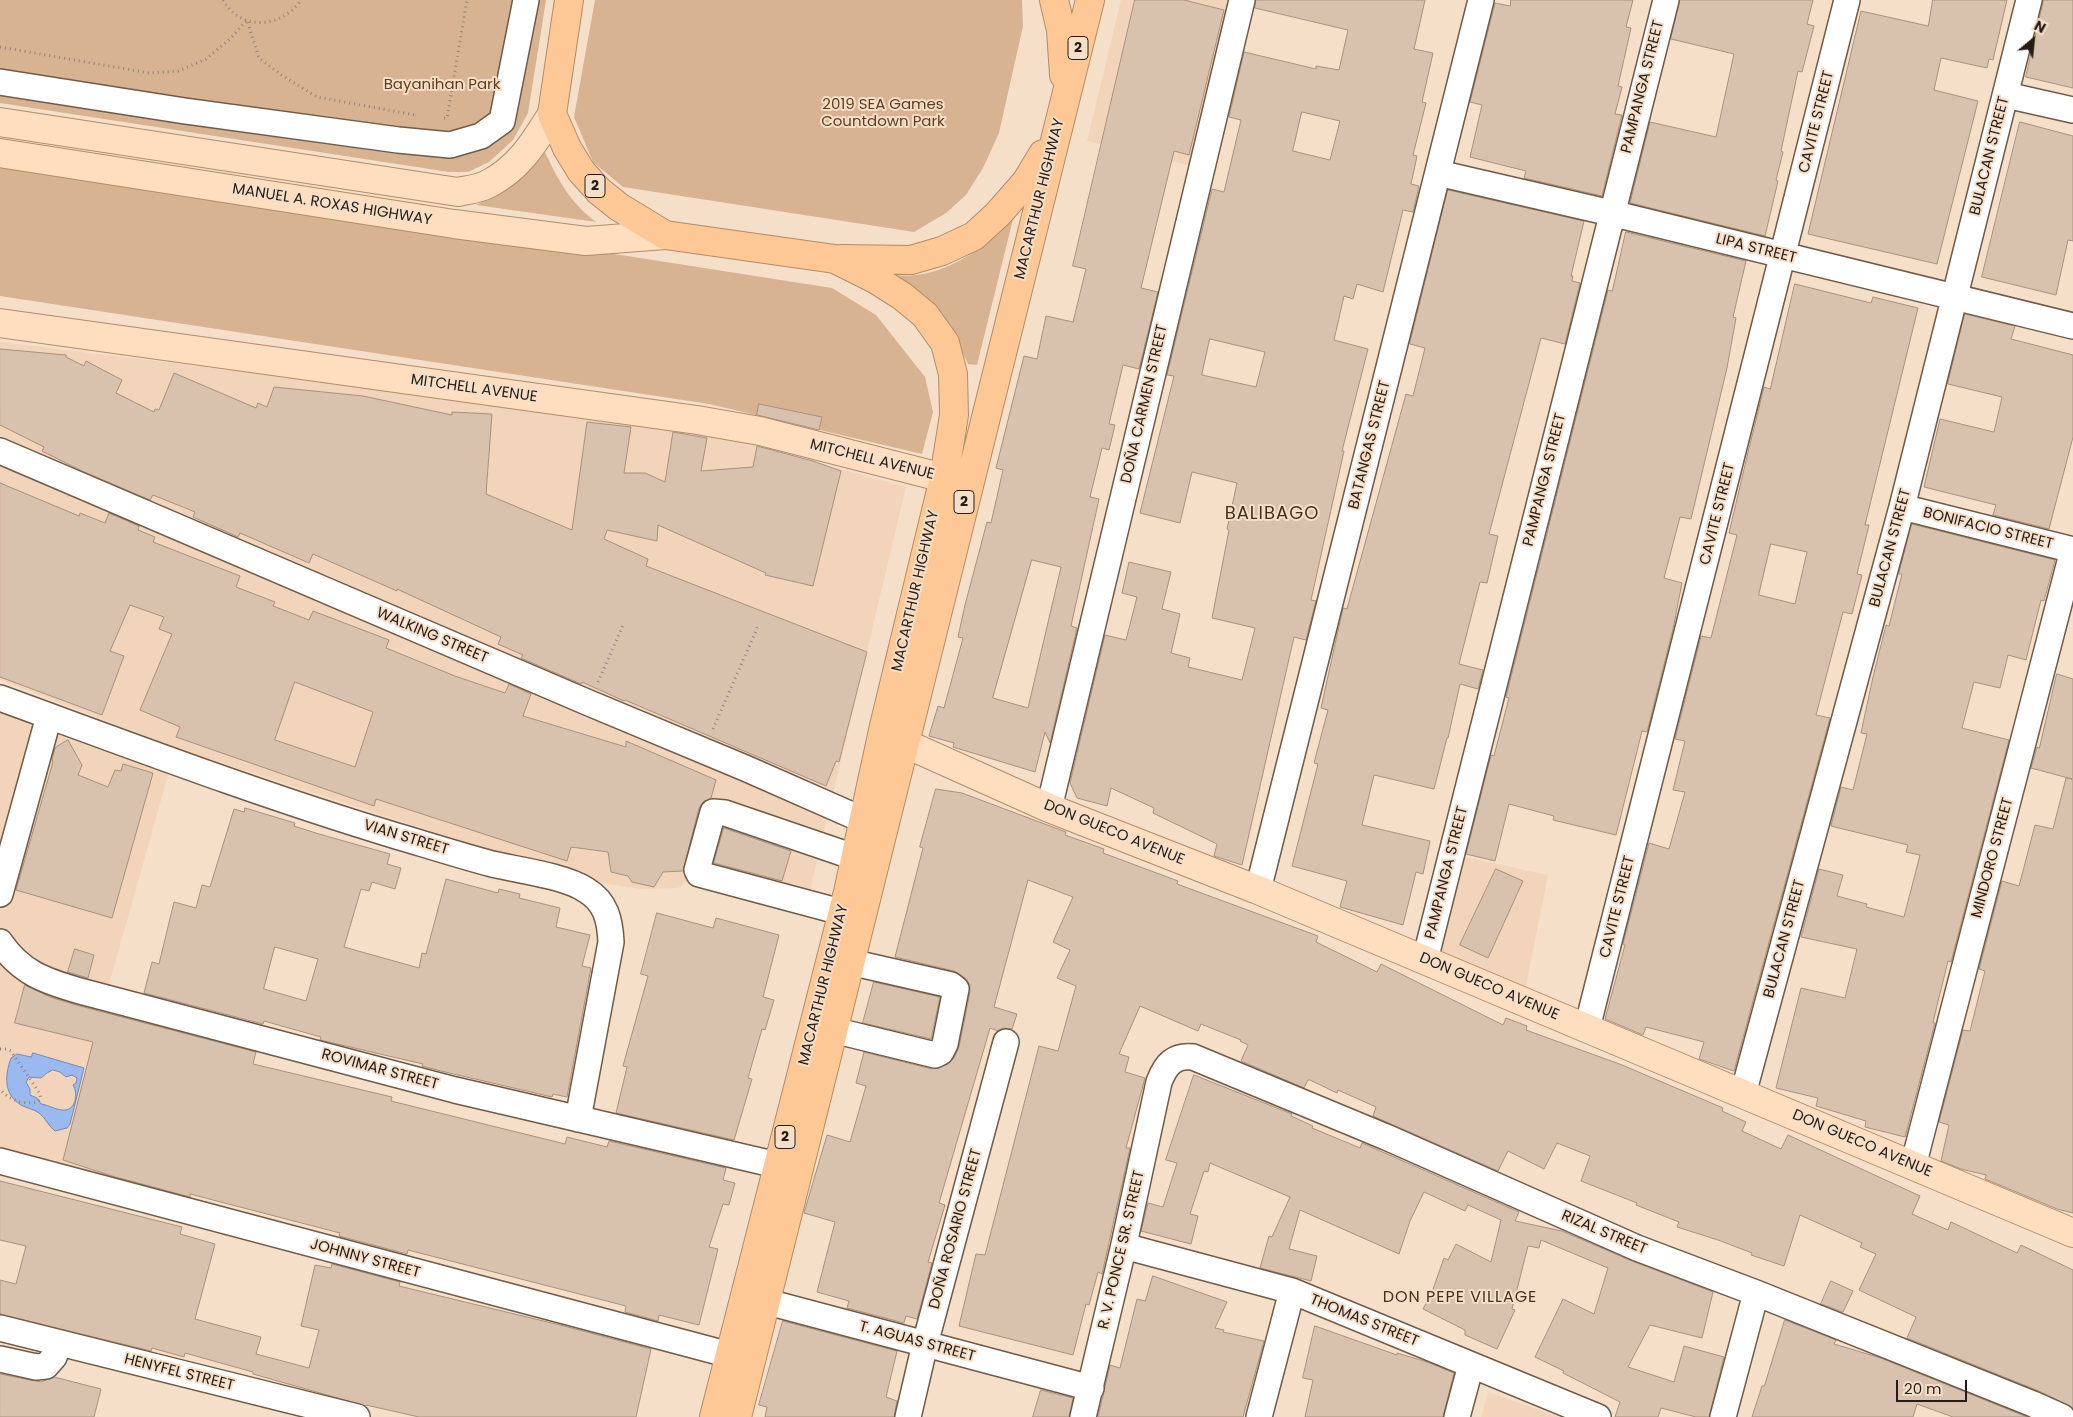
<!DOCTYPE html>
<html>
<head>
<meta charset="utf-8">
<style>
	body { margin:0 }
	#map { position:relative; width:2073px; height:1417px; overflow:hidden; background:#f6dfc9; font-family:Poppins,sans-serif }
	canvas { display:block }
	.north { position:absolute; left:2008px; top:15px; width:50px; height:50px; -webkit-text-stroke:4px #f6dfc9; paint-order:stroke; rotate:28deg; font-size:14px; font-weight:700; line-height:20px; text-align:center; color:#251c15 }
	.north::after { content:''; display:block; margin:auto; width:18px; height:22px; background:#251c15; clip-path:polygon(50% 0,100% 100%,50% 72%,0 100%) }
	.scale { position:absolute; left:1896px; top:1380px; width:71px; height:22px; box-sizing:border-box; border:2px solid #251c15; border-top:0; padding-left:6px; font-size:15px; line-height:18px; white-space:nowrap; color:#251c15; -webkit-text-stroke:4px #f6dfc9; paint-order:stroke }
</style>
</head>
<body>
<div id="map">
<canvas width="2073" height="1417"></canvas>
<div class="north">N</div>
<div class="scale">20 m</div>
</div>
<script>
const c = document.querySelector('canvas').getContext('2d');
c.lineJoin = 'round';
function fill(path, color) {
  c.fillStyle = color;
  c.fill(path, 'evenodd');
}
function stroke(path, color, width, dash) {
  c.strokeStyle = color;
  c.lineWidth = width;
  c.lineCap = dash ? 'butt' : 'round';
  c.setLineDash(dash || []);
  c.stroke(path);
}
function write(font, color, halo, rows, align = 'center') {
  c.font = font + ' Poppins,sans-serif';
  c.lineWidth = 4;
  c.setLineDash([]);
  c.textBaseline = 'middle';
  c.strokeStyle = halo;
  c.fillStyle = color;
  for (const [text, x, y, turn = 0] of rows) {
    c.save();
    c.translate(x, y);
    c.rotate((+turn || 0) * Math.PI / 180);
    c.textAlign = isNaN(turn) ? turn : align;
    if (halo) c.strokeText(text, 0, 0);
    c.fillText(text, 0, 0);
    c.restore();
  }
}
const built = new Path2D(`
	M1121 0H1236L1196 167 1087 141Z
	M0 342 624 418 747 443 906 487 806 907 698 874 678 888 641 889 582 880 176 748 0 680Z
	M0 693 174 754 106 995 187 1021 142 1199 0 1161Z
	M1465 857 1548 875 1525 991 1439 952Z
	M1488 1392 1559 1417H1481Z`);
const green = new Path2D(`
	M0 0H546L528 113 513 140 489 162 468 172H449L0 103Z
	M595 0H1022L1023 26 999 133 983 168 966 195 946 213 914 232 623 187 593 162 574 117Z
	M545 152C559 182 570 202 596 222L476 205C507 192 523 179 545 152Z
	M0 158 832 288 876 315 925 377 933 412 922 454 709 404 0 296Z
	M1014 215 977 365 968 364 959 345 890 276C899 275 908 276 917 275 954 270 993 243 1014 215Z`);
const water = new Path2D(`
	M33 1053 84 1068 70 1124 67 1128 55 1131C48 1126 46 1118 39 1113 34 1109 26 1108 21 1105 3 1094 5 1075 11 1058L17 1054 31 1057ZM53 1070 60 1072 66 1077 72 1075 77 1078 76 1083 73 1085C76 1090 76 1095 75 1101 69 1119 51 1105 41 1104L37 1098 30 1095V1089L26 1082 29 1077 41 1078 47 1073Z`);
const building = new Path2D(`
	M1135 0H1184L1224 10 1189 155 1174 151 1141 288 1158 292 1139 369 1123 365 1109 424 1115 425 1109 450 1102 448 1090 497 1099 499 1071 626 1077 628 1050 743 1045 732 1035 772 953 747 954 743 929 736 938 706 944 708 963 638 958 637 965 605 987 522 991 523 1003 470 996 468 1024 356 1037 359 1046 316 1073 322 1086 269 1073 266ZM1032 560 1061 567 1028 708 993 698Z
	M1256 0H1425L1414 49 1433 53 1422 102 1426 103 1413 155 1417 156 1411 184 1419 186 1413 212 1403 210 1383 292 1357 284 1353 299 1344 296 1334 340 1368 349 1342 451H1344L1311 600 1316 601 1306 640 1294 637 1242 865 1214 856 1217 844 1153 813 1154 808 1111 788 1107 806 1077 798 1070 783 1105 635 1126 640 1137 597 1122 593 1129 562 1171 572 1162 609 1180 614 1171 653 1190 658 1188 667 1242 680 1255 628 1212 618 1229 530 1227 529 1237 483 1192 472 1180 523 1140 513 1174 376 1167 375 1212 189 1224 192 1241 120 1229 117 1244 52 1316 69V66L1339 70 1348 30 1255 8ZM1302 112 1340 121 1330 160 1293 151ZM1210 339 1265 352 1256 387 1202 375Z
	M1511 0H1633L1626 27 1631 28 1618 86 1622 87 1615 114 1622 115 1602 196 1524 178 1526 171 1470 157 1482 105 1470 102 1495 3 1510 6Z
	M1680 0H1813L1807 24 1814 26 1802 72 1798 71 1781 151 1783 152 1776 180 1778 181 1765 236 1630 203 1650 122 1716 137 1734 54 1671 39Z
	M1933 0H2007L1993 60 1989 59 1987 68 1941 58 1934 90 1978 101 1937 264 1808 234 1861 11 1928 26Z
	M2044 0H2073V88L2026 77Z
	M2020 122 2073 136V241L2068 240 2056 295 1982 277Z
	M1448 190 1584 221 1571 276H1573L1572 281 1580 283 1565 344 1541 338 1489 534 1498 536 1487 583 1480 582 1459 664 1483 670 1478 689 1460 684 1448 738H1447L1434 789 1374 775 1362 825 1430 841 1423 874 1416 872 1403 925 1340 907 1347 881 1292 866 1318 764 1314 763 1328 710 1321 708 1343 608 1347 609 1406 394 1413 396 1425 348 1410 344Z
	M1626 232 1746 261 1733 317 1736 318 1727 368 1691 519 1680 517 1664 578 1682 583 1673 629 1647 732 1642 731 1616 835 1553 820 1554 816 1509 804 1495 861 1466 854 1491 755 1494 756 1509 698 1506 697 1608 290 1612 291Z
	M1795 284 1871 303 1873 297 1918 308 1865 525H1869L1857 574 1862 575 1852 614 1843 612 1816 715 1830 718 1734 1071 1699 1059 1704 1042 1646 1027 1643 1035 1605 1019 1625 945 1623 944 1649 843 1669 849 1685 792 1673 790 1685 741 1675 739 1701 636 1711 638 1737 535 1729 533 1745 465 1764 387 1770 389ZM1771 544 1807 552 1795 604 1759 595Z
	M1965 314 2015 326 2011 339 2073 355V437L2049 529 1993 515 1996 505 1924 487 1940 419 1994 432 2002 397 1948 384Z
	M0 349 66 355V357L84 366 86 361 122 380 116 393 154 412 155 409 159 410 174 373 256 408 258 403 267 407 274 387 363 396 452 415V412L492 414 486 494 572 530 587 422 631 427 624 473H645L665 482 673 432 707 438 701 471 753 467 757 446 813 461 841 471 813 586 765 575 766 573 658 525 657 541 607 530 604 539 648 559 646 566 867 652 839 762 836 761 826 786 625 700 624 701 582 682 581 684 521 658 523 655 498 644 501 637 397 589V591L313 554 309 563 240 533 238 537 193 517 195 512 153 495 150 500 82 471 42 451 44 447 0 425Z
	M759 404 822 417 819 430 757 415Z
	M0 483 79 516 80 513 105 523 109 513 139 526 138 530 155 537 153 542 240 576 236 587 275 602 273 606 309 620 313 611 389 640 386 648 455 676 505 693 509 684 531 694 523 716 626 747V741L716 780 711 798 703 802 699 808 683 871 663 872 654 887 632 882 628 876 611 872 608 852 571 847 567 861 376 799 374 806 176 737 180 727 140 710 172 634 159 629 164 617 130 605 110 651 124 656 102 715 0 677ZM295 682 373 712 355 767 275 740Z
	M1912 524 2055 560 2044 601 2041 600 2026 660 2008 655 2000 688 1974 682 1962 728 2009 740 1951 962 1948 961 1933 1022 1935 1023 1905 1137 1865 1127 1866 1121 1816 1106 1818 1098 1776 1088 1801 988 1845 998 1857 949 1801 937 1819 869 1843 875 1837 896 1867 904 1866 907 1904 917 1920 855 1906 852 1908 845 1831 826 1841 787 1853 790 1867 734 1861 733 1873 677 1886 625 1889 626 1902 574H1899Z
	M2057 674 2073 679V1213L2057 1209 1985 1179 1986 1175 1961 1169 1941 1161 1949 1125 1939 1122 1963 1030 1970 1031 1985 971 1979 969 2002 881 2019 886 2035 825 2053 829 2066 778 2072 779 2031 768 2037 747 2039 748Z
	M68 740 82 765 78 775 108 787 115 770 121 771 123 764 153 773 112 918 16 890 53 762 52 759 55 748Z
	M936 789 962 793 1066 832 1065 835 1104 849 1103 853 1178 881 1177 884 1318 936 1316 942 1377 972 1381 964 1503 1025 1506 1018 1527 1026 1526 1030 1622 1065 1723 1108 1722 1111 1746 1122 1742 1131 1781 1149 1788 1135 1920 1196 1912 1214 1948 1230 1951 1222 2017 1253 2021 1245 2073 1270V1408L2039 1391 1907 1338 1916 1317 1859 1290 1876 1254 1860 1247 1862 1243 1800 1215 1784 1266 1751 1255 1752 1253 1718 1240 1677 1227 1679 1222 1636 1205 1637 1203 1581 1181 1590 1156 1557 1143 1544 1169 1508 1151 1498 1171 1373 1116 1376 1107 1338 1090 1337 1093 1310 1080H1308L1304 1088 1241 1061 1248 1045 1240 1041 1241 1040 1201 1024 1198 1031 1140 1006 1119 1054 1129 1057 1125 1072 1145 1078 1126 1148H1130L1102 1274 1098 1272 1089 1305 1086 1304 1073 1355 959 1326 976 1254 985 1255 1039 1046 1058 1051 1076 986 1057 978 1070 950 1053 942 1073 897 1028 880 994 1007 1017 1014 1012 1029 1003 1028 998 1031 990 1028 939 1203 945 1205 928 1262 932 1263 917 1319 906 1316 904 1323 847 1308 849 1301 817 1292 835 1222 804 1213 827 1135 850 1142 866 1086 856 1083 864 1052 932 1069 948 1064 954 1058 959 1047 970 992V985L965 978 954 971 895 957 923 848 920 847Z
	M245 808 295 823 294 826 319 834 390 854 387 864 401 868 395 889 372 882 369 891 361 889 344 947 419 968 422 953 426 954 446 879 498 893 499 889 520 894 519 898 560 908 556 927 590 935 582 966 591 968 567 1097 553 1094 552 1097 441 1071 422 1066 423 1064 320 1040 321 1037 264 1021 263 1024 144 993 152 962 159 964 174 902 196 908 202 885 210 887 234 809 244 812ZM275 947 318 959 306 1001 264 989Z
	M724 828 791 851 782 881 714 863Z
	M1496 869 1523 881 1488 958 1460 945Z
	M657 913 713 928 716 918 779 935 763 997 774 1000 765 1030 762 1029 748 1078 752 1079 734 1140 616 1113 627 1067 623 1066 648 976 641 974Z
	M75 949 94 955 88 978 68 972Z
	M874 982 940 997 931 1039 863 1023Z
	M25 985 50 997 76 1005 256 1052 253 1064 392 1097 391 1101 565 1144 567 1137 607 1147 609 1141 726 1168 723 1180 735 1183 729 1205 723 1204 709 1247 718 1249 699 1325 659 1315 658 1321 625 1312 626 1306 408 1250 407 1254 339 1236 340 1233 190 1194V1197L112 1176 63 1160 93 1042 15 1023Z
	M1194 1075 1292 1114 1291 1116 1313 1126 1312 1128 1360 1148 1362 1143 1519 1212 1515 1221 1562 1231 1632 1261 1713 1292 1702 1338 1650 1325 1628 1367 1674 1382 1684 1346 1724 1357 1709 1417H1696L1661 1408 1658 1417H1615L1620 1402 1563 1373 1564 1371 1535 1357 1563 1299 1594 1314 1608 1268 1541 1240 1539 1248 1528 1246 1512 1309 1515 1310 1497 1349 1465 1335V1330L1423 1309 1432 1292 1444 1258 1448 1260 1456 1244 1491 1262 1501 1220 1468 1205 1465 1211 1424 1192 1410 1221 1399 1254 1300 1210 1289 1249 1317 1256 1311 1281 1260 1268 1269 1236 1272 1237 1290 1197 1210 1163 1208 1172 1204 1171 1190 1214 1198 1216 1191 1244 1141 1231 1148 1203 1163 1207 1177 1163 1166 1160Z
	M0 1181 182 1227 180 1234 215 1244 195 1319 261 1337 256 1354 309 1368 319 1330 301 1326 315 1265 331 1268 332 1264 400 1282 399 1286 564 1326 651 1349 636 1417H419L366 1405V1406L253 1374V1372L185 1353 184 1357 152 1348 151 1351 0 1314V1280L16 1284 26 1246 0 1240Z
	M1153 1276 1227 1302 1215 1328 1224 1330 1223 1332 1264 1341 1243 1417H1098L1110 1365 1120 1368 1137 1299 1145 1301Z
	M1831 1281 1853 1291 1843 1312 1821 1304Z
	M1785 1320 1836 1340 1834 1344 1881 1358 2027 1417H1953L1917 1404 1913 1417H1752L1762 1386H1764Z
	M783 1321 897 1351 886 1397 897 1401 894 1417H765L767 1407 759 1405Z
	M1315 1326 1397 1355V1353L1427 1362 1454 1373 1443 1417H1305L1313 1380 1303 1378Z
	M0 1374 41 1382 54 1377 101 1389 94 1417H0Z
	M1041 1390 1073 1398 1069 1417H1033Z`);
const path = new Path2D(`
	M223 0C241 32 282 28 301 0
	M0 47 149 73 178 71 206 59 230 39 247 20 259 58 283 76 317 97 415 115
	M444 118H447L467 0
	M598 682 624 623
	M713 729 758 626
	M0 1049H6L11 1051 40 1094 41 1099C29 1108 8 1100 0 1089`);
const minor = new Path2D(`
	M0 82 185 111 398 140 450 145 481 136 502 121 526 0
	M2006 95 2073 110
	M1438 173 1611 213 2073 326
	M0 451 589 703 745 768 863 820
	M1902 507 2073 550
	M0 698C129 745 258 794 390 834 424 844 458 855 492 864 518 870 565 876 586 890 606 902 610 920 611 942L578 1119
	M1049 808 1242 0
	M1258 890 1481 0
	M0 894 49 716
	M841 912 699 874 697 870 713 812 725 813 854 857
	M0 942C21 973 45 981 80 991L455 1090 777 1165
	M1425 960 1666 0
	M1587 1028 1847 0
	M833 1030 935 1055 941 1052 945 1044 956 989 951 985 850 962
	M1743 1094 1902 507 2029 0
	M0 1161 730 1355
	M1913 1166 2073 550
	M1124 1246 1292 1291 1598 1417
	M745 1296 1091 1388
	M0 1328 357 1417
	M0 1359 36 1367 46 1366 54 1357 59 1343
	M908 1417 925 1344 1006 1042
	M1083 1417 1123 1249 1159 1082C1166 1064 1174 1055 1193 1057L1386 1137 1637 1248 1756 1293 2033 1404 2062 1417
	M1259 1417 1292 1291
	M1457 1417 1471 1365
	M1723 1417 1756 1293`);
const major = new Path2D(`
	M0 122 458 192C467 190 479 189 488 184 519 168 534 143 552 114
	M0 153 454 224 586 241 665 235
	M0 323 697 420 760 431 944 478
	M904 743 1049 808 1258 890 2073 1233`);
const highway = new Path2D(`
	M569 0 552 114 567 148 581 171 599 191 619 207 665 235 835 259 875 279 902 296 925 315 945 343 953 374 954 415 944 478 884 726 848 892 714 1417
	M1054 0 1061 30 1064 75
	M841 259 911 260 942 251 974 236 998 214 1026 182 1043 154
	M737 1417 1090 0`);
const shields = [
	[1078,48,20],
	[595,186,20],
	[964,502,20],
	[785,1137,20]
];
const shieldNames = [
	["2",1078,48],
	["2",595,186],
	["2",964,502],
	["2",785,1137]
];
const parkNames = [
	["Bayanihan Park",442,85],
	["2019 SEA Games",883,105],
	["Countdown Park",883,122]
];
const streetNames = [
	["PAMPANGA STREET",1643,87,-76],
	["CAVITE STREET",1817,122,-76],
	["BULACAN STREET",1990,156,-76],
	["MACARTHUR HIGHWAY",1040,199,-76],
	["MANUEL A. ROXAS HIGHWAY",332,205,9],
	["LIPA STREET",1756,249,14],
	["MITCHELL AVENUE",474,389,8],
	["DOÑA CARMEN STREET",1145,404,-77],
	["BATANGAS STREET",1370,445,-76],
	["MITCHELL AVENUE",872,460,14],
	["PAMPANGA STREET",1545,480,-76],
	["CAVITE STREET",1718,514,-76],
	["BONIFACIO STREET",1988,529,14],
	["BULACAN STREET",1891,548,-75],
	["MACARTHUR HIGHWAY",916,591,-77],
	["WALKING STREET",432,636,23],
	["DON GUECO AVENUE",1114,833,22],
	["VIAN STREET",406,838,17],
	["MINDORO STREET",1993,858,-75],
	["PAMPANGA STREET",1447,873,-76],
	["CAVITE STREET",1618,907,-76],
	["BULACAN STREET",1785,939,-75],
	["MACARTHUR HIGHWAY",824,985,-76],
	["DON GUECO AVENUE",1489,987,23],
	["ROVIMAR STREET",380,1070,15],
	["DON GUECO AVENUE",1862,1144,23],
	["DOÑA ROSARIO STREET",956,1229,-75],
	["RIZAL STREET",1604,1233,23],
	["R. V. PONCE SR. STREET",1122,1250,-77],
	["JOHNNY STREET",365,1259,15],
	["THOMAS STREET",1364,1321,22],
	["T. AGUAS STREET",917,1342,15],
	["HENYFEL STREET",179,1373,14]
];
const neighbourhoodNames = [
	["DON PEPE VILLAGE",1460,1298]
];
const quarterNames = [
	["BALIBAGO",1272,514]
];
fill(built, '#f1d4b9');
fill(green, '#d7b392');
fill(water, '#9ab9f1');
stroke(water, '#778aaf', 1);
fill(building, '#d9c2ad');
stroke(building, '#a7917d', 1);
stroke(minor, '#6f5b48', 28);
stroke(major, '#b18c68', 30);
stroke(highway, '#b18c68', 30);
stroke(path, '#948374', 3, [1, 4]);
stroke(minor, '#fff', 25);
stroke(major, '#fedebf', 28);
stroke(highway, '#fdc895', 28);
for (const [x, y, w] of shields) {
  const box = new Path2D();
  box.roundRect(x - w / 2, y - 11.5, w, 23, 4);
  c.fillStyle = '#f6dfc9';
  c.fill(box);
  stroke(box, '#251c15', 1);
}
write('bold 14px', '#251c15', null, shieldNames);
write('15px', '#603d18', '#f6dfc9', parkNames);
write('15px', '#251c15', '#f6dfc9', streetNames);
c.letterSpacing = '1px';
write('16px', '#433120', '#f6dfc9', neighbourhoodNames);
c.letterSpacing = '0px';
c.letterSpacing = '1px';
write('18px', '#433120', '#f6dfc9', quarterNames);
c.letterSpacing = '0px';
</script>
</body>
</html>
